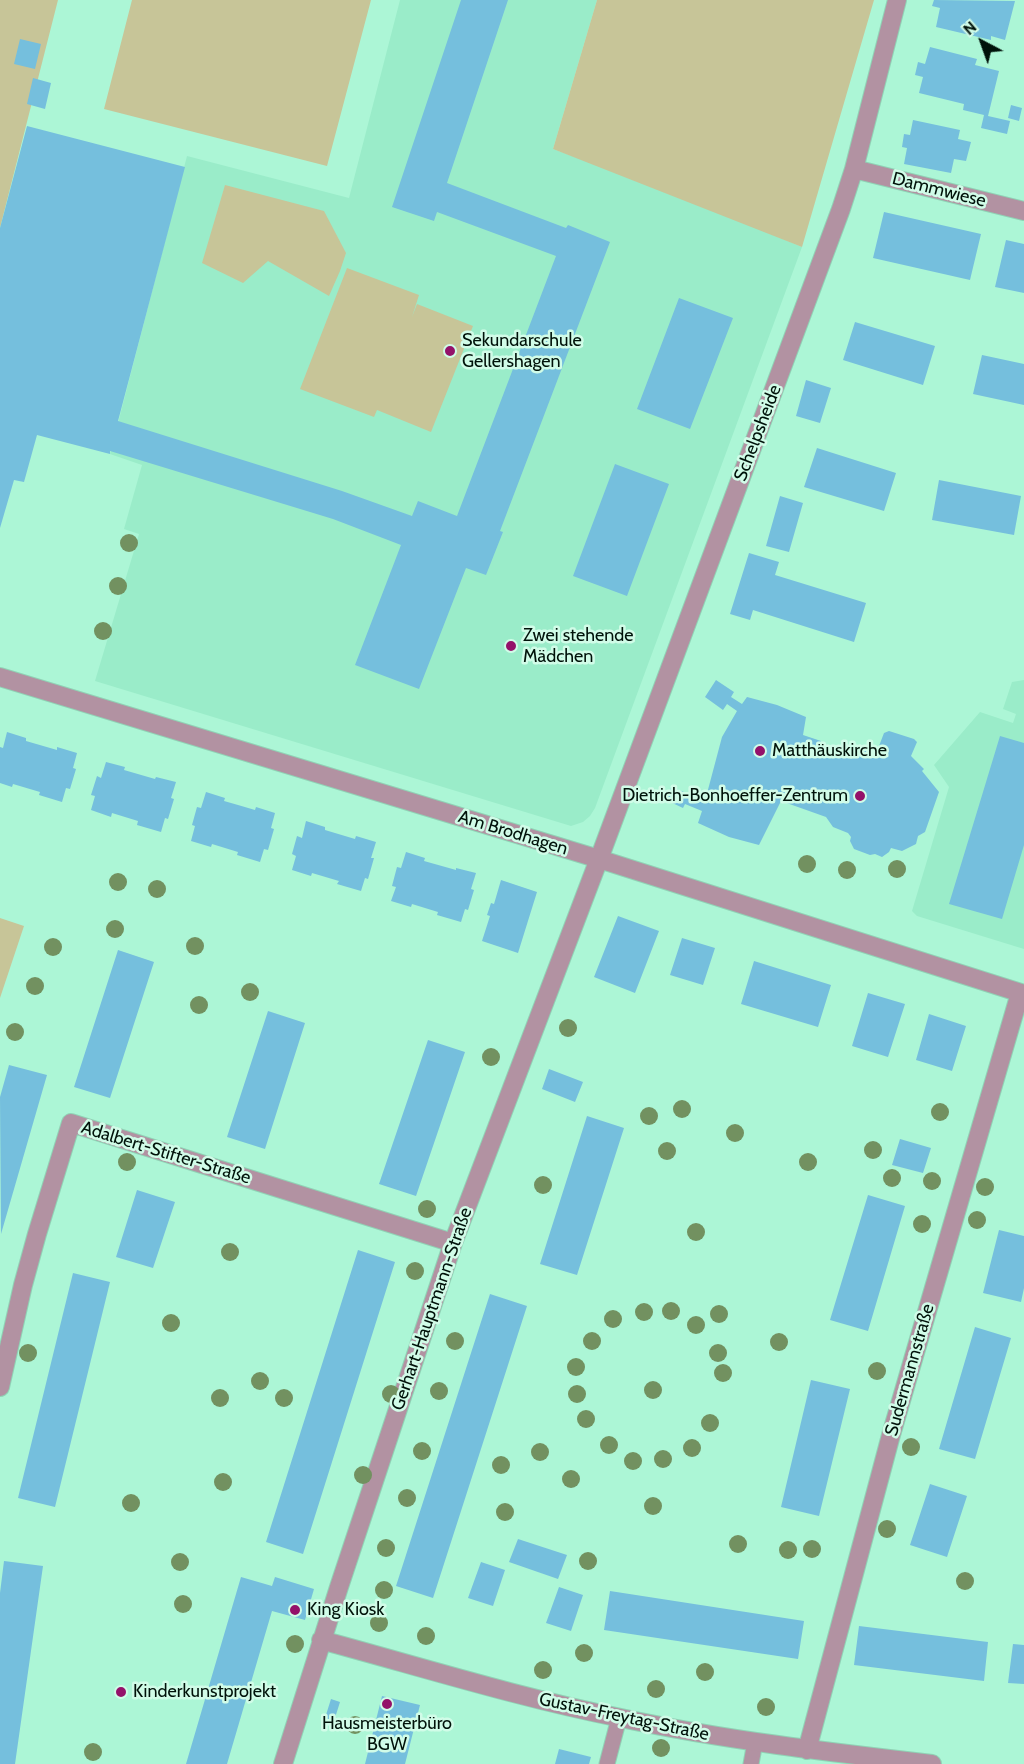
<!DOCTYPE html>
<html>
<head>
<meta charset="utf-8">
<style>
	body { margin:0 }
	#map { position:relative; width:1024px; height:1764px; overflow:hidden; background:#acf6d6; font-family:Cabin,sans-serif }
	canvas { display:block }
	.north { position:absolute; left:952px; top:12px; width:60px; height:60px; -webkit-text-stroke:4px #d1fce8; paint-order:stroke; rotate:319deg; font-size:16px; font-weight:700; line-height:24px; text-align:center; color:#00120a }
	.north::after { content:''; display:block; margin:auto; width:21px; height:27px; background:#00120a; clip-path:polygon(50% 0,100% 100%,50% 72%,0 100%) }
</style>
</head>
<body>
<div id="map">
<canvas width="1024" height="1764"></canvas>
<div class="north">N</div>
</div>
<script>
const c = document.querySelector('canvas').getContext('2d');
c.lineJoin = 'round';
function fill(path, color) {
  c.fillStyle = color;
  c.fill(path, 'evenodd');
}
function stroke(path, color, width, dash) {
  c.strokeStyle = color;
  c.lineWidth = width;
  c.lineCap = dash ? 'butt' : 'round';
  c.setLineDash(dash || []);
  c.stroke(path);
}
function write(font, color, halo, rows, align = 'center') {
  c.font = font + ' Cabin,sans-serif';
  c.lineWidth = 5;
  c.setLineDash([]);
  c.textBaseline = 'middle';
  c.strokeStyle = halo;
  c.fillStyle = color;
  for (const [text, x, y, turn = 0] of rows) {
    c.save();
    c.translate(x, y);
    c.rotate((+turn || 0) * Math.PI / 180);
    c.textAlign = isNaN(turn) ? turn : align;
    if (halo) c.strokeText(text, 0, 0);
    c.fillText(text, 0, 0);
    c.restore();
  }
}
const built = new Path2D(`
	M400 0H597L553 149 673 193 802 247 595 808 590 816 583 822 571 826 95 681 139 534 124 529 142 465 110 454 187 156 349 198Z
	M1024 680V949L917 916 912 911 949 787 934 765 980 712 1013 723 1016 714 1003 709 1012 682Z`);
const green = new Path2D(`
	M0 0H58L0 228Z
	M132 0H371L327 166 104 109Z
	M597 0H874L802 247 553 149Z
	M225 185 324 211 346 253 340 271 329 296 268 261 243 283 202 263Z
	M347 268 419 295 412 317 417 304 473 326 431 432 377 410 374 417 300 389Z
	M0 918 24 926 0 998Z`);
const building = new Path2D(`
	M461 0H508L447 183 566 228 568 225 610 242 500 531 503 532 486 575 466 568 419 689 355 665 401 545 333 519 110 451V454L37 435 24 482 14 480 0 528V228L27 126 185 167 118 421 342 491 412 516 418 501 457 516 556 256 437 212 434 221 392 207Z
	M934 0 1015 1 1005 40 991 36V40L936 27 940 8 932 6Z
	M20 39 41 44 35 69 14 64Z
	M930 47 977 59 975 65 999 71 988 116 1010 121 1007 134 981 128 984 115 963 110 964 104 919 93 923 77 915 75 918 62 925 64Z
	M33 78 51 83 45 109 27 104Z
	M1011 105 1022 108 1019 121 1008 118Z
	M913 120 960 130 958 139 971 142 966 161 954 159 951 173 904 164 907 148 902 147 904 134 910 135Z
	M884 212 981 234 970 280 873 258Z
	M1006 240 1024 244V293L995 287Z
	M679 298 733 318 690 429 637 409Z
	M855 322 935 346 923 385 843 360Z
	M982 355 1024 364V405L973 394Z
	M806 380 831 388 820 423 796 416Z
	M817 448 896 473 884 511 804 487Z
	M615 464 669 484 627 596 573 576Z
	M939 480 1021 496 1014 535 932 520Z
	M780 496 803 503 789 552 766 546Z
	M749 553 779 562 775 575 866 603 854 642 753 610 750 620 730 614Z
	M716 680 734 692 731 697 742 704 747 697 777 705 806 717 803 735 821 741 820 744 836 750 854 747 864 750 879 746 884 733 889 731 914 739 917 742 911 756 924 769 922 771 939 792 925 832 918 836 916 844 902 851 891 848 889 852 882 857 875 854 870 855 854 849 850 841 851 837 848 833 833 827 826 817 781 801 759 845 729 837 698 823 702 811 685 804 683 808 666 800 671 787 689 794 687 798 705 801 722 737 737 711 727 704 723 710 705 697Z
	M7 732 26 738V741L57 750V747L77 753 73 768 76 769 70 789 66 788 62 802 39 795 40 792 13 784 12 787 0 783V747L3 748Z
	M1000 736 1024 743V845L1002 919 949 904Z
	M106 762 125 767 124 770 155 779 156 777 176 782 171 798 174 799 168 819 165 818 161 832 137 825 138 821 112 813 111 817 91 810 95 796 91 795 97 776 101 778Z
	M206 792 225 798 224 801 238 805 255 810 256 807 275 813 271 828 274 829 268 850 264 849 260 862 237 855 238 852 212 844 211 847 191 841 195 826 192 825 197 807 201 808Z
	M306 821 325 827V830L355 839 356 836 376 842 371 858H374L368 879 365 878 361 891 337 884 339 881 312 873 311 876 292 870 296 856 292 854 297 836 302 838Z
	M406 852 425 858 424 861 456 870V868L476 873 471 889 474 890 468 910 465 909 461 922 437 915 438 912 412 904 411 907 391 901 396 887 392 886 397 867 401 868Z
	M501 880 537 892 518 953 482 941 490 916 487 915 491 903 494 904Z
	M618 916 659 931 635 993 594 977Z
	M682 938 715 948 703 985 670 975Z
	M118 950 154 962 110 1098 74 1087Z
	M754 961 831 985 818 1027 741 1004Z
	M868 993 905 1004 888 1057 852 1046Z
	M268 1011 305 1023 265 1149 227 1137Z
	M929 1014 966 1026 952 1071 916 1060Z
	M428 1040 465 1052 416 1196 379 1184Z
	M9 1065 47 1075 1 1234 0 1097Z
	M549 1069 583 1082 575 1102 542 1089Z
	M587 1116 624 1128 577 1275 540 1264Z
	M900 1139 931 1148 923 1173 892 1165Z
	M137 1190 175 1202 153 1268 116 1257Z
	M868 1195 905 1206 868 1331 830 1320Z
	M999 1230 1024 1236V1288L1021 1302 983 1293Z
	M358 1250 395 1262 303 1554 266 1542Z
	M73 1273 110 1282 55 1507 18 1498Z
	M490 1294 527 1306 433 1598 396 1586Z
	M975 1327 1011 1338 975 1459 939 1449Z
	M811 1380 850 1389 819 1516 781 1507Z
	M930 1484 967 1496 947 1557 910 1545Z
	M518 1539 567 1555 558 1579 509 1562Z
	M4 1561 43 1566 15 1764H0V1593Z
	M481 1562 505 1570 493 1606 468 1598Z
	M241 1577 272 1586 275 1577 314 1589 305 1620 272 1611 227 1764H186Z
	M559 1587 583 1595 571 1631 546 1623Z
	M610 1591 804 1621 798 1659 604 1630Z
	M859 1626 988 1642 984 1681 854 1665Z
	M1013 1644 1024 1645V1684L1008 1683Z
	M382 1696 420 1705 405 1764H365Z
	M331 1699 340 1702 334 1721 325 1718Z
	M559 1749 591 1757 589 1764H555Z`);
const lane = new Path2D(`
	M607 1764 619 1718
	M751 1764 755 1742`);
const street = new Path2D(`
	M854 169 1024 211
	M0 677 599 859 1024 994
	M0 1387 23 1285 37 1234 71 1123 453 1243
	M321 1640C421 1667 520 1698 621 1718 724 1740 828 1752 932 1764
	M807 1750 891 1435 1020 993
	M283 1764 339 1587 453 1243 599 859 841 209 854 169 897 0`);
const trees = [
	[129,543],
	[118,586],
	[103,631],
	[807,864],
	[897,869],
	[847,870],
	[118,882],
	[157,889],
	[115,929],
	[195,946],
	[53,947],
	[35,986],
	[250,992],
	[199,1005],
	[568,1028],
	[15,1032],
	[491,1057],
	[682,1109],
	[940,1112],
	[649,1116],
	[735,1133],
	[873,1150],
	[667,1151],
	[127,1162],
	[808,1162],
	[892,1178],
	[932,1181],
	[543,1185],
	[985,1187],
	[427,1209],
	[977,1220],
	[922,1224],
	[696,1232],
	[230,1252],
	[415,1271],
	[671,1311],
	[644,1312],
	[719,1314],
	[613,1319],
	[171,1323],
	[696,1325],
	[455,1341],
	[592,1341],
	[779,1342],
	[28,1353],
	[718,1353],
	[576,1367],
	[877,1371],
	[723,1373],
	[260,1381],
	[653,1390],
	[439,1391],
	[391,1394],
	[577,1394],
	[220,1398],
	[284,1398],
	[586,1419],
	[710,1423],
	[609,1445],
	[911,1447],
	[692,1448],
	[422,1451],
	[540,1452],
	[663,1459],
	[633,1461],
	[501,1465],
	[363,1475],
	[571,1479],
	[223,1482],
	[407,1498],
	[131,1503],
	[653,1506],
	[505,1512],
	[887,1529],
	[738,1544],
	[386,1548],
	[812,1549],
	[788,1550],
	[588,1561],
	[180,1562],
	[965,1581],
	[384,1590],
	[183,1604],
	[379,1623],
	[426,1636],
	[295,1644],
	[584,1653],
	[543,1670],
	[705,1672],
	[656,1689],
	[766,1707],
	[355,1725],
	[661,1748],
	[93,1752]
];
const markers = [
	[450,351,6,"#94116a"],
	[511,646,6,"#94116a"],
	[760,751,6,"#94116a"],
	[860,796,6,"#94116a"],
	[295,1610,6,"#94116a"],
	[121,1692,6,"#94116a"],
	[387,1704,6,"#94116a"]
];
const streetNames = [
	["Dammwiese",939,190,14],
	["Schelpsheide",758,433,-69],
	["Am Brodhagen",513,833,17],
	["Adalbert-Stifter-Straße",166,1153,17],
	["Gerhart-Hauptmann-Straße",432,1309,-71],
	["Sudermannstraße",910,1370,-74],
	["Gustav-Freytag-Straße",624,1717,12]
];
const poiNames = [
	["Sekundarschule",462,341],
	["Gellershagen",462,362],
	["Zwei stehende",523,636],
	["Mädchen",523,657],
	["Matthäuskirche",772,751],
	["Dietrich-Bonhoeffer-Zentrum",848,796,"right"],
	["King Kiosk",307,1610],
	["Kinderkunstprojekt",133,1692],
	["Hausmeisterbüro",387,1724,"center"],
	["BGW",387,1745,"center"]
];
fill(built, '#9aecc9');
fill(green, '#c7c598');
fill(building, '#75bfdd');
stroke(lane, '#90d2b5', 17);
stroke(street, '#90d2b5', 20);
stroke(lane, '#b292a2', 15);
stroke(street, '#b292a2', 18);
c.fillStyle = '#729160';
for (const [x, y] of trees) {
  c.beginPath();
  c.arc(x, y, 9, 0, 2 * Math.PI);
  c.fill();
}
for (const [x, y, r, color] of markers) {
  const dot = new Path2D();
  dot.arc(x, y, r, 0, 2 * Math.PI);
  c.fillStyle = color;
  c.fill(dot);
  stroke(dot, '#d1fce8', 2);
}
write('18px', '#00120a', '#d1fce8', streetNames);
write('18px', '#00120a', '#d1fce8', poiNames, 'left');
</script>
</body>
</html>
